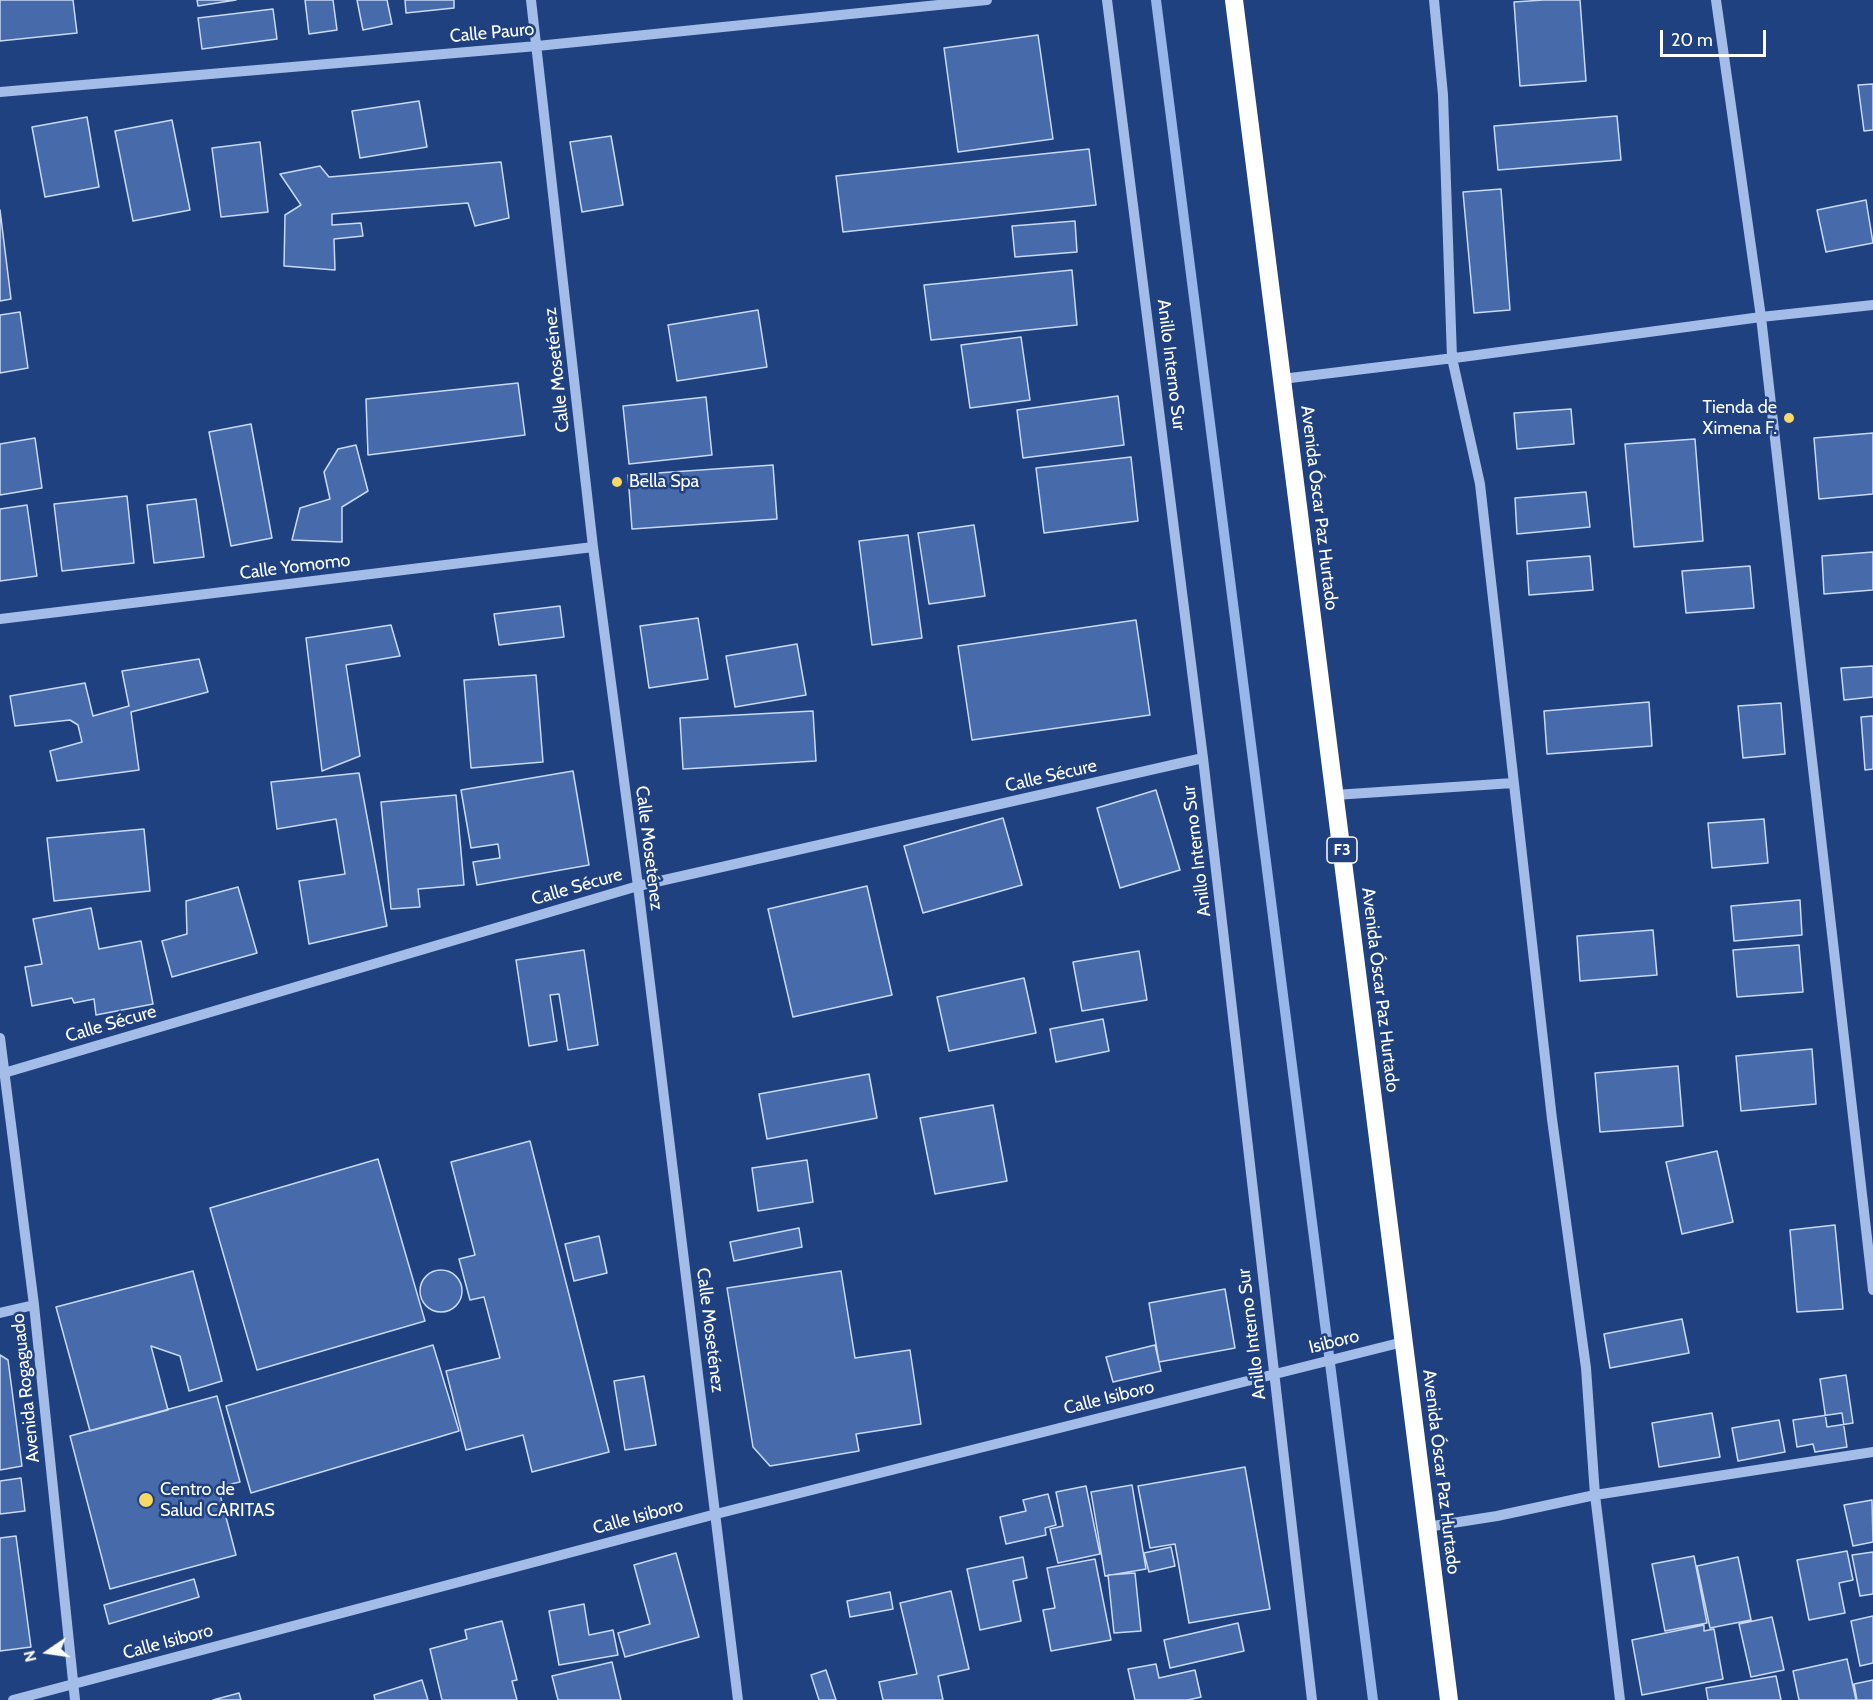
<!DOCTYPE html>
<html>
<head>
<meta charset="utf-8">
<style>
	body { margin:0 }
	#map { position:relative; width:1873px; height:1700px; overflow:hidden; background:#1f4180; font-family:Cabin,sans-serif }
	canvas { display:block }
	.north { position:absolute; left:18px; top:1622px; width:60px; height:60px; -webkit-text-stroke:4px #1f4180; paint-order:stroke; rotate:257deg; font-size:16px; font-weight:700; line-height:24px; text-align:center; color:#fff }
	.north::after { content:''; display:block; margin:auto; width:21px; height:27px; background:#fff; clip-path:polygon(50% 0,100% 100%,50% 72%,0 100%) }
	.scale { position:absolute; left:1660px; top:30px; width:106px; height:27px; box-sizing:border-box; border:3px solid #fff; border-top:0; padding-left:8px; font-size:18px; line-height:21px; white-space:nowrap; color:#fff; -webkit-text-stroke:4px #1f4180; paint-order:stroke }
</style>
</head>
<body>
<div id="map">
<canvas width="1873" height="1700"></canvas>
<div class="north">N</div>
<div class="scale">20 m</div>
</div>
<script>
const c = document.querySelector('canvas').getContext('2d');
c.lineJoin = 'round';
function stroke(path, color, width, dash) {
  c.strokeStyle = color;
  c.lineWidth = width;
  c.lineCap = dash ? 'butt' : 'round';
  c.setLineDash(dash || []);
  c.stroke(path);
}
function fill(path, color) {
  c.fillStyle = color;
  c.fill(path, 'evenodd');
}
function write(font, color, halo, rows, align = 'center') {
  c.font = font + ' Cabin,sans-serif';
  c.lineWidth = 5;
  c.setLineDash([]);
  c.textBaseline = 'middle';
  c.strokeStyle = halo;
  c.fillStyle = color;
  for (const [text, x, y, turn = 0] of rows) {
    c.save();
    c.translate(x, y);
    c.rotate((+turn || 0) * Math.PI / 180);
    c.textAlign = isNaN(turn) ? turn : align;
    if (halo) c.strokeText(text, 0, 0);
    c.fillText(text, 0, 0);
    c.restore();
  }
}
const stream = new Path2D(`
	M1156 0 1373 1700`);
const building = new Path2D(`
	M0 0H73L77 33 0 41Z
	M197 0H236L198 6Z
	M305 0H333L337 30 309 34Z
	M357 0H387L392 24 363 30Z
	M405 0H454V8L406 13Z
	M1543 0H1580L1586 81 1520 86 1514 2Z
	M273 9 277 39 202 49 198 18Z
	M1038 35 1053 139 958 152 944 48Z
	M1873 84V130L1864 131 1858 85Z
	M419 101 427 147 360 158 352 111Z
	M1617 116 1621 160 1498 170 1494 126Z
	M87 117 99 187 45 197 32 127Z
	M172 120 190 210 133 221 115 131Z
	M611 136 623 205 582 212 570 142Z
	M260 142 268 212 221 217 212 148Z
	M1089 149 1096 205 843 232 836 176Z
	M501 162 509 218 475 226 468 203 332 214V225L361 223 363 236 334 239 335 270 284 266 285 215 301 205 280 174 320 166 329 177Z
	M1501 189 1510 310 1474 313 1463 192Z
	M1866 200 1873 243 1826 252 1817 210Z
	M0 210 11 299 0 301Z
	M1075 221 1077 252 1015 257 1012 226Z
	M1072 270 1077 325 931 340 924 285Z
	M758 310 767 367 677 381 668 325Z
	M20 312 28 368 0 373V315Z
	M1021 337 1030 400 970 408 961 345Z
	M518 383 525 435 368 455 366 399Z
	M1118 396 1124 445 1023 458 1017 410Z
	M706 397 712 455 629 464 623 406Z
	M1571 409 1574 444 1517 449 1514 413Z
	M251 424 272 538 231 546 209 432Z
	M1873 433V494L1819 499 1814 438Z
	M35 438 42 488 0 495V444Z
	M1695 439 1703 541 1634 547 1625 444Z
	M356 445 368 491 342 507V542L292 540 300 508 330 499 324 472 338 449Z
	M1131 457 1138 521 1044 533 1036 468Z
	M773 465 777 519 632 529 628 475Z
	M1586 492 1590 527 1517 534 1515 498Z
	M127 496 134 563 62 571 54 504Z
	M196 499 204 557 154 563 147 505Z
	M27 505 37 576 0 581V509Z
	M974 525 985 596 929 604 918 533Z
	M908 535 922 638 872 645 859 541Z
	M1873 552V590L1824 594 1822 556Z
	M1590 556 1593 590 1529 595 1527 561Z
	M1750 566 1754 608 1686 613 1682 571Z
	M560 606 564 637 499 645 494 614Z
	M698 618 708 679 649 688 640 626Z
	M1136 620 1150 715 972 740 958 646Z
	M391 625 400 656 346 665 360 756 322 771 306 638Z
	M797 644 806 695 735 707 726 656Z
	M199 659 208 692 131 712 139 770 57 781 50 751 82 742 78 725 70 720 15 726 10 696 85 683 93 716 129 706 122 671Z
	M1873 666V697L1844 700 1841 668Z
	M536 675 543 762 471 768 464 680Z
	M1649 702 1652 746 1547 754 1544 711Z
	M1781 703 1785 754 1743 758 1738 706Z
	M813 711 816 761 683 769 680 718Z
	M1873 716V769L1865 770 1861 717Z
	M573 771 589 865 477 885 473 862 500 858 498 844 471 848 461 790Z
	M359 773 387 926 309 944 299 881 345 874 336 819 277 829 271 782Z
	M1156 790 1180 870 1120 888 1097 808Z
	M456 795 464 885 418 889 420 907 391 909 381 802Z
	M1003 818 1022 885 923 913 904 846Z
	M1764 819 1768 863 1712 868 1708 823Z
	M144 829 150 891 54 901 47 838Z
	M867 886 892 995 793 1017 768 909Z
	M238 887 257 953 172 977 162 941 187 934 186 901Z
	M1800 900 1802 935 1734 941 1731 906Z
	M91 908 99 949 141 941 153 1004 96 1015 94 999 74 1003 72 998 32 1006 25 967 42 964 33 919Z
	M1653 930 1657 975 1580 981 1577 936Z
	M1799 945 1803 992 1737 997 1733 950Z
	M584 950 598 1045 568 1050 559 994 550 995 557 1041 529 1046 516 960Z
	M1139 951 1147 1000 1082 1011 1073 962Z
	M1024 978 1036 1033 949 1051 937 997Z
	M1103 1019 1109 1051 1056 1062 1050 1029Z
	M1812 1049 1816 1104 1741 1111 1736 1056Z
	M1678 1066 1683 1126 1600 1132 1595 1073Z
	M869 1074 877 1118 767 1139 759 1094Z
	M993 1105 1007 1181 935 1194 920 1118Z
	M530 1141 609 1452 532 1472 523 1435 466 1450 446 1371 500 1358 484 1297 470 1300 459 1259 475 1255 451 1162Z
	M1717 1151 1733 1222 1682 1234 1666 1162Z
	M378 1159 425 1321 257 1370 210 1208Z
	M807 1160 813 1202 758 1211 752 1168Z
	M1835 1225 1843 1309 1797 1312 1790 1230Z
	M799 1228 802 1247 734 1261 730 1242Z
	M599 1236 607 1273 574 1281 565 1244Z
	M420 1291a21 21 0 1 1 42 0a21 21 0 1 1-42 0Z
	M193 1271 222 1381 189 1391 180 1356 151 1346 168 1410 90 1431 56 1307Z
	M841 1271 855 1358 910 1350 921 1424 856 1434 859 1451 770 1466 753 1447 727 1288Z
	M1225 1289 1235 1348 1159 1362 1149 1303Z
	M1682 1319 1689 1353 1610 1368 1604 1334Z
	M433 1345 459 1431 251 1493 226 1406Z
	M1155 1345 1161 1371 1113 1382 1106 1357Z
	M0 1355 8 1360 22 1466 0 1470Z
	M1846 1375 1853 1423 1827 1427 1820 1379Z
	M644 1376 656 1445 625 1450 614 1381Z
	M217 1396 240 1482 218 1487 236 1555 110 1589 70 1436Z
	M1712 1413 1720 1457 1659 1467 1652 1423Z
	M1842 1413 1847 1447 1815 1452 1813 1444 1797 1447 1793 1420Z
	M1779 1420 1785 1452 1738 1461 1732 1428Z
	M1245 1467 1270 1609 1189 1623 1175 1544 1150 1548 1138 1486Z
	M21 1478 25 1511 0 1514V1481Z
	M1132 1485 1146 1569 1105 1576 1091 1492Z
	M1086 1486 1100 1554 1058 1563 1050 1529 1063 1526 1056 1492Z
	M1048 1494 1056 1525 1045 1528 1046 1535 1006 1544 1000 1517 1026 1511 1023 1500Z
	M1872 1500 1873 1542 1853 1546 1844 1505Z
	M16 1536 31 1647 0 1651V1538Z
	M1171 1547 1175 1566 1149 1572 1144 1553Z
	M1847 1551 1853 1580 1839 1583 1845 1613 1809 1620 1797 1560Z
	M1873 1552V1594L1860 1596 1852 1555Z
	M676 1553 699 1637 625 1657 618 1633 650 1624 634 1565Z
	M1694 1556 1707 1623 1665 1631 1652 1564Z
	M1023 1557 1027 1578 1013 1581 1021 1621 980 1630 967 1569Z
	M1738 1557 1751 1620 1710 1628 1697 1566Z
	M1095 1559 1111 1640 1051 1651 1043 1610 1055 1608 1047 1568Z
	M1135 1573 1141 1631 1114 1633 1108 1575Z
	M194 1579 199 1597 109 1624 104 1605Z
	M951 1591 969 1669 938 1676 943 1700H883L879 1682 917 1674 900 1603Z
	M890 1592 893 1609 850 1617 847 1601Z
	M584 1604 589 1635 613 1630 618 1655 559 1665 549 1611Z
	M1873 1616V1663L1860 1666 1851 1621Z
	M1772 1617 1784 1670 1751 1677 1739 1624Z
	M502 1621 517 1680 512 1681 517 1700H442L430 1649 467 1639 465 1630Z
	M1238 1623 1244 1651 1170 1668 1164 1640Z
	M1704 1625V1631L1714 1629 1723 1679 1642 1695 1632 1640Z
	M1847 1659 1856 1700H1799L1793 1671Z
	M612 1662 621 1700H558L552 1676Z
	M1156 1664 1159 1678 1195 1670 1201 1697 1188 1700H1135L1128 1669Z
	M826 1670 836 1700H819L811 1675Z
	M1776 1676 1781 1700H1708L1706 1688Z
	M422 1680 428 1700H375L374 1695Z
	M1873 1680V1700H1857L1854 1684Z
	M239 1693 241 1700H213Z`);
const minor = new Path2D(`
	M531 0 593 547 638 886 738 1700
	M1107 0 1203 758 1312 1700
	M1434 0 1443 95 1452 358 1480 484 1552 1119 1586 1368 1595 1495 1620 1700
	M1716 0 1761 317 1873 1290
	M0 92 537 46 987 0
	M1282 379 1462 357 1761 317 1873 305
	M0 619 593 547
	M1335 795 1513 783
	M0 1038 34 1305 75 1700
	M4 1073 638 886 1203 758
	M0 1313 34 1305
	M1427 1527 1497 1516 1595 1495 1873 1452
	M13 1700 716 1514 1403 1342`);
const highway = new Path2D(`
	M1234 0 1449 1700`);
const markers = [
	[1789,418,6,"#f6d864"],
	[617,482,6,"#f6d864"],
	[146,1500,8,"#f6d864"]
];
const shields = [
	[1342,850,30]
];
const shieldNames = [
	["F3",1342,850]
];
const streetNames = [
	["Calle Pauro",492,33,-5],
	["Anillo Interno Sur",1171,365,83],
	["Calle Moseténez",557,370,-96],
	["Avenida Óscar Paz Hurtado",1319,508,83],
	["Calle Yomomo",295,567,-7],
	["Calle Sécure",1051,776,-13],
	["Calle Moseténez",649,848,83],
	["Anillo Interno Sur",1197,851,-97],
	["Calle Sécure",577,887,-16],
	["Avenida Óscar Paz Hurtado",1380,990,83],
	["Calle Sécure",111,1024,-16],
	["Calle Moseténez",710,1330,83],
	["Anillo Interno Sur",1252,1334,-97],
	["Isiboro",1334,1342,-14],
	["Avenida Rogaguado",26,1388,-96],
	["Calle Isiboro",1109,1398,-14],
	["Avenida Óscar Paz Hurtado",1441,1472,83],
	["Calle Isiboro",638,1517,-15],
	["Calle Isiboro",168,1642,-15]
];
const poiNames = [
	["Tienda de",1777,408,"right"],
	["Ximena F.",1777,429,"right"],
	["Bella Spa",629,482],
	["Centro de",160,1490],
	["Salud CARITAS",160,1511]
];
stroke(stream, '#97b7ea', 10);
fill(building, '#476baa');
stroke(building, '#c8d9f6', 1.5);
stroke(minor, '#a4bde8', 10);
stroke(highway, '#fff', 18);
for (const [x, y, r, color] of markers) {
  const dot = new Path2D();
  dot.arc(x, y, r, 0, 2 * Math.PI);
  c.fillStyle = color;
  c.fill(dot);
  stroke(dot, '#1f4180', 2);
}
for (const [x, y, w] of shields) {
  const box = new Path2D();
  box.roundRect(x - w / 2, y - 13, w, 26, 4.5);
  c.fillStyle = '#1f4180';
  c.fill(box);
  stroke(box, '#fff', 1.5);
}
write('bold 16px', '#fff', null, shieldNames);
write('18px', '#fff', '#1f4180', streetNames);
write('18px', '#fff', '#1f4180', poiNames, 'left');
</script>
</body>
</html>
